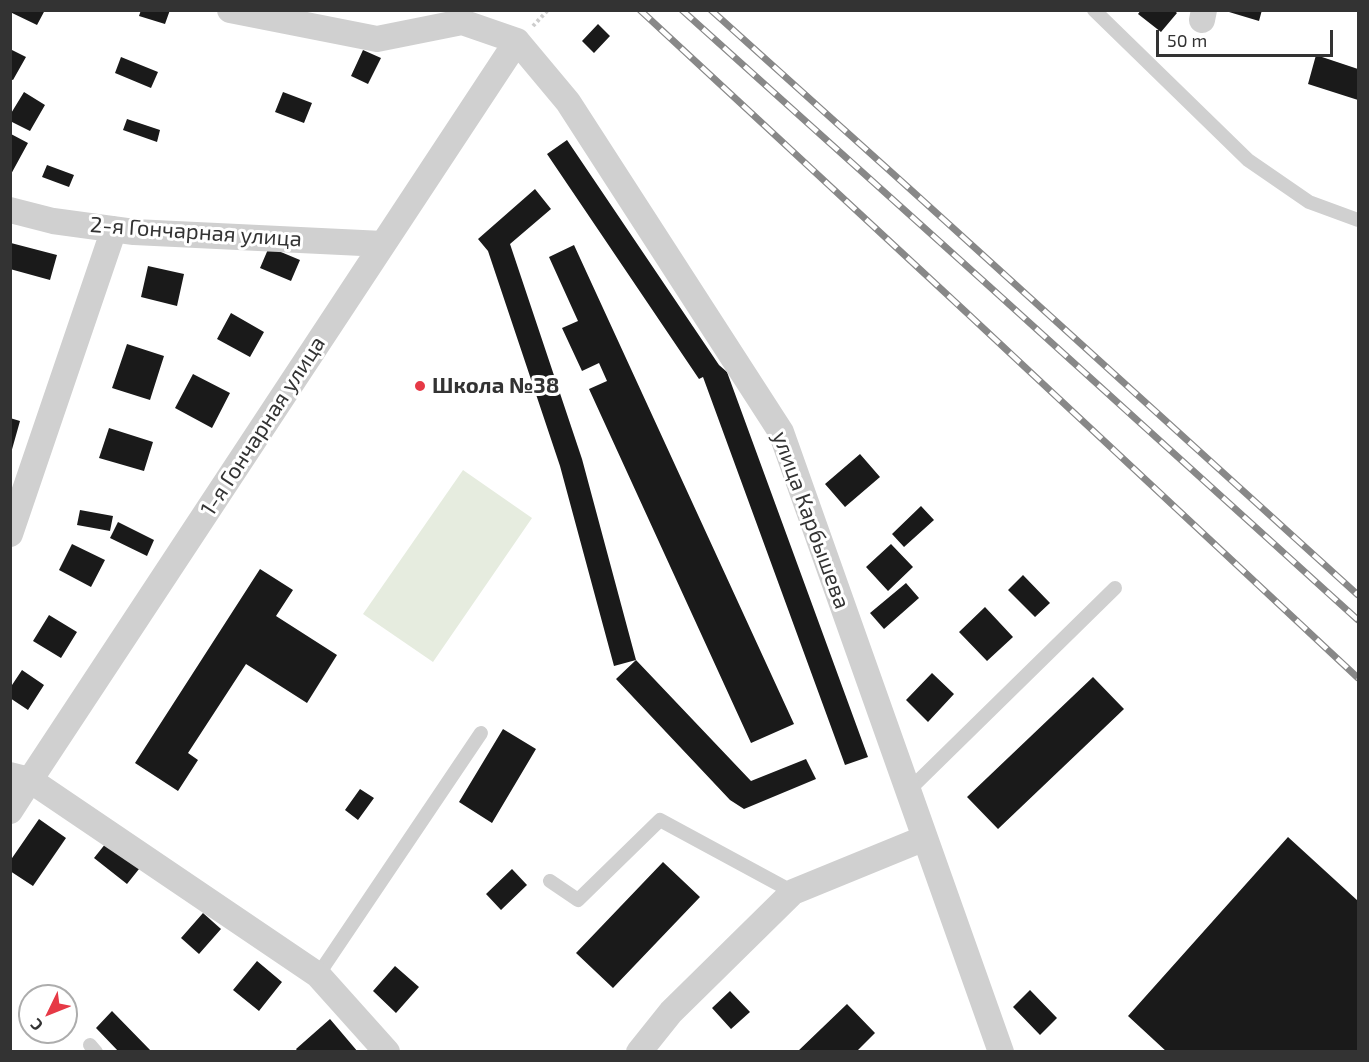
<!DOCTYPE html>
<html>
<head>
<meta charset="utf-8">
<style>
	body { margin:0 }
	#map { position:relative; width:1369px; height:1062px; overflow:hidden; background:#fff; font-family:"Exo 2",sans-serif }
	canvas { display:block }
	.frame { position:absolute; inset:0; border:12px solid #333; pointer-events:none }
	.north { position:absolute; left:18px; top:984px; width:60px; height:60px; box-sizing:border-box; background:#fff; border:2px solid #adadad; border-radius:50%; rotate:227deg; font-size:16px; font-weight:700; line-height:24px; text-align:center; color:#333 }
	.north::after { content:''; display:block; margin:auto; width:21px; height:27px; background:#e63946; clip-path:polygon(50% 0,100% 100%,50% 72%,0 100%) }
	.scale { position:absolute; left:1156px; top:30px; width:177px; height:27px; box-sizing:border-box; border:3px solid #333; border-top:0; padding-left:8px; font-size:18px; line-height:21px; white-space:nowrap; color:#333; -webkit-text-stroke:4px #fff; paint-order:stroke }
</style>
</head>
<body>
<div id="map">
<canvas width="1369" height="1062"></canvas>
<div class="frame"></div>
<div class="north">С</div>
<div class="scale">50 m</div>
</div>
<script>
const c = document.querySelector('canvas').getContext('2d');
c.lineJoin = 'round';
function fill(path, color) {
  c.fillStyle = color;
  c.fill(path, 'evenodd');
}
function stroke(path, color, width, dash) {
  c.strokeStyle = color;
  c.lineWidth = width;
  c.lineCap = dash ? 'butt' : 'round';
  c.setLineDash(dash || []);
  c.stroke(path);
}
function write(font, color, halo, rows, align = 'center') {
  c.font = font + ' "Exo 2",sans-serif';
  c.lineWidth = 6;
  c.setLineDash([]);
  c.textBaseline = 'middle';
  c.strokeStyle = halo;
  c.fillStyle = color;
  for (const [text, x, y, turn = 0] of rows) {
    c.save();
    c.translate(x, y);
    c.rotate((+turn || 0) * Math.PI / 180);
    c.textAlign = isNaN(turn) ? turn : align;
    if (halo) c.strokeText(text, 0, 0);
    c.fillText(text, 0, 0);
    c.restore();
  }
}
const green = new Path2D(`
	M463 470 532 518 433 662 363 614Z`);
const building = new Path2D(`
	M11 10H45L37 25 10 12Z
	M141 10H170L165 24 139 16Z
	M1141 10H1174L1177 13 1161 32 1138 14Z
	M1229 10H1262L1259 21 1229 12Z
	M598 24 610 36 594 53 582 41Z
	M10 49 26 57 13 80 10 79Z
	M363 50 381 58 368 84 351 76Z
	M1316 55 1358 69V100L1308 84Z
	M121 57 158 72 151 88 115 73Z
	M24 92 45 105 30 131 10 121V115Z
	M283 92 312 103 304 123 275 112Z
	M127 119 160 130 157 142 123 130Z
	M11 134 28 143 10 176V135Z
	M567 140 719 365 727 372 868 757 845 765 703 377 699 379 547 154Z
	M47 165 74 175 69 187 42 177Z
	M535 189 551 209 510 244 582 459 636 660 614 666 560 466 488 251 478 239Z
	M11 243 57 255 50 280 10 269Z
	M574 245 794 724 751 743 589 389 607 381 599 363 582 371 562 328 578 321 549 257Z
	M269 247 300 260 291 281 260 268Z
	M148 266 184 274 177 306 141 297Z
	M231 313 264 332 250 357 217 339Z
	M127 344 164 356 150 400 112 388Z
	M193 374 230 393 212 428 175 408Z
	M10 418 20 421 11 453H10Z
	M109 428 153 442 144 471 99 458Z
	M860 454 880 477 845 507 825 484Z
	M921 506 934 520 904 547 892 534Z
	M80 510 113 516 110 531 77 525Z
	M118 522 154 540 147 556 110 538Z
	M72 544 105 560 91 587 59 570Z
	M891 544 913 567 888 591 866 567Z
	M260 569 293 590 276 616 337 655 307 703 246 664 188 753 198 760 178 791 135 763Z
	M1023 575 1050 603 1035 617 1008 590Z
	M906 583 919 598 884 629 870 613Z
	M985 607 1013 637 987 661 959 632Z
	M49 615 77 632 61 658 33 641Z
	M636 660 751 781 806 759 816 779 744 809 730 800 616 679Z
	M22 670 44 685 28 710 10 698V688Z
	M932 673 954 694 928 722 906 700Z
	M1093 677 1124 709 998 829 967 797Z
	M503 729 536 749 492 823 459 802Z
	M360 789 374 798 358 820 345 810Z
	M39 819 66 838 33 886 10 871V861Z
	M1288 837 1358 901V1052H1167L1128 1016Z
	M110 838 143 864 127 884 94 858Z
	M663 862 700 897 613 988 576 953Z
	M512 869 527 885 501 910 486 894Z
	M203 913 221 929 199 954 181 938Z
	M257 961 282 982 259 1011 233 990Z
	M395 966 419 987 396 1013 373 991Z
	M1030 990 1057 1018 1040 1035 1013 1007Z
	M730 991 750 1012 731 1029 712 1008Z
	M847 1004 875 1033 856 1052H797Z
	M112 1011 152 1052H119L96 1028Z
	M330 1019 358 1052H298L296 1049Z`);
const path = new Path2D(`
	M533 26 548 10`);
const lane = new Path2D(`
	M1094 10 1248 160 1309 202 1358 220
	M908 791 1115 588
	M550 881 578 900 660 820 793 892
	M318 975 481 733
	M90 1045 96 1052`);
const street = new Path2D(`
	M230 10 377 39 462 22 517 41
	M1202 20 1204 10
	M517 41 568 102 781 432 1001 1052
	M10 210 53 221 134 232 383 244
	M10 534 114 229
	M10 775 30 780 318 975 387 1052
	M10 811 30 780 517 41
	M639 1052 671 1012 793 892 925 838`);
const rail = new Path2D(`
	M640 10 967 313 1358 678
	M682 10 990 287 1358 620
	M711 10 910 189 1358 595`);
const markers = [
	[420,386,6,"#e63946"]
];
const streetNames = [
	["2-я Гончарная улица",196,232,4],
	["1-я Гончарная улица",263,426,-57],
	["улица Карбышева",811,520,70]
];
const poiNames = [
	["Школа №38",432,386]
];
fill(green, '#e6ecdf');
fill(building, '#1a1a1a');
stroke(path, '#cdcdcd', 4, [3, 3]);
stroke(lane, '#d0d0d0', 14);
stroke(street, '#d0d0d0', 26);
stroke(rail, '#888', 7);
stroke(rail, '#fff', 4.5, [14]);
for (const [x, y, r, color] of markers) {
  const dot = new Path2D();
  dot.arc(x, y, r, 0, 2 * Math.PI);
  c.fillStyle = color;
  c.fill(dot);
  stroke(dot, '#fff', 2);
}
write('22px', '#333', '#fff', streetNames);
write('bold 22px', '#333', '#fff', poiNames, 'left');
</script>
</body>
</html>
